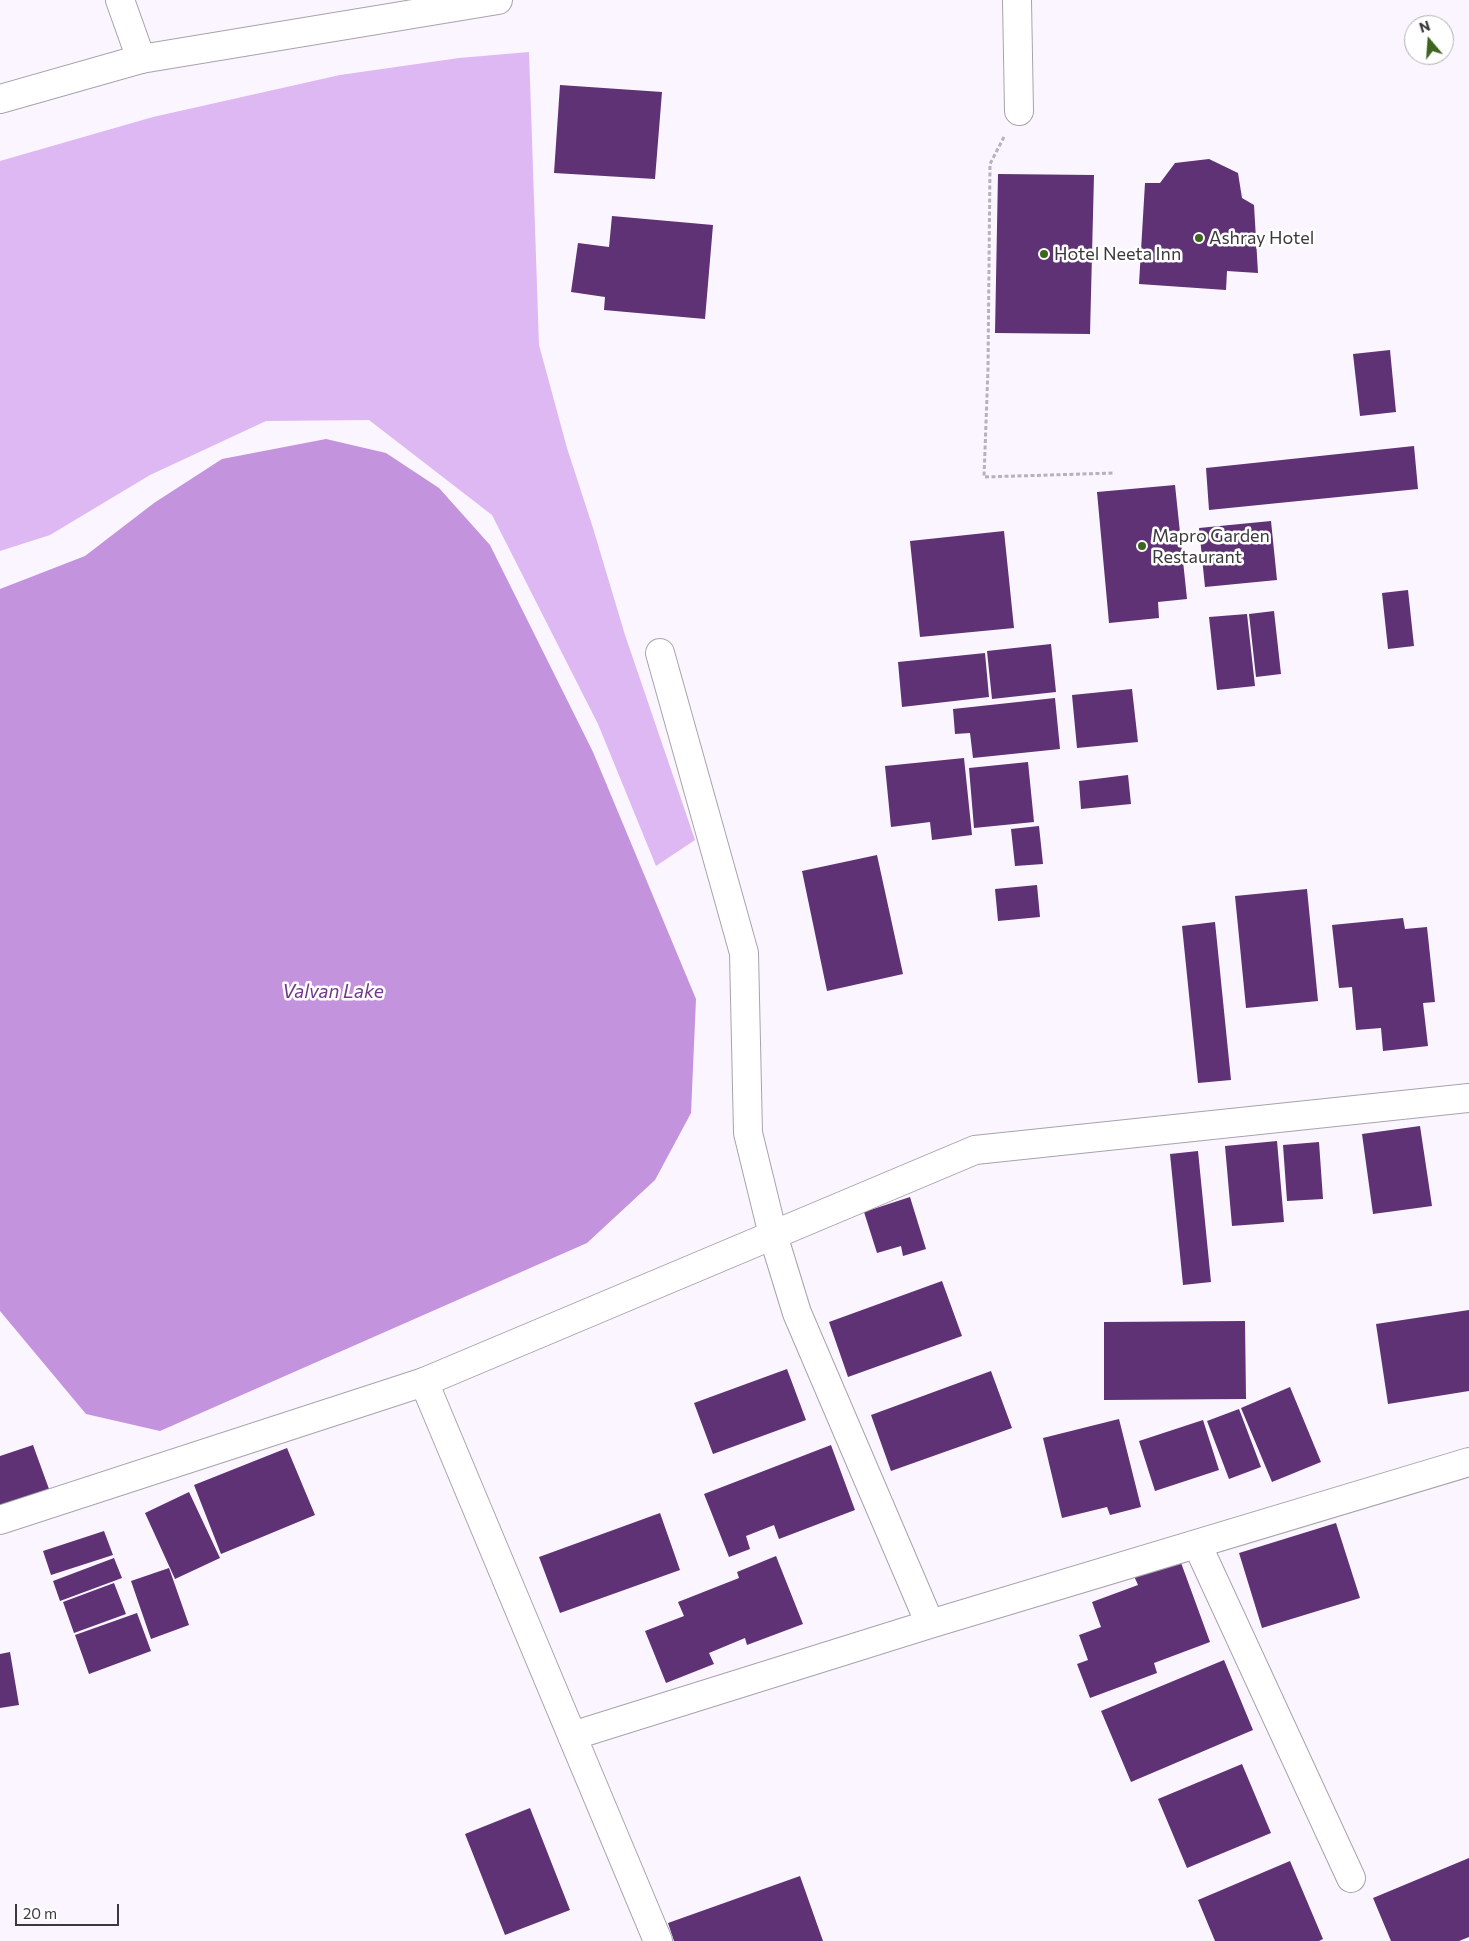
<!DOCTYPE html>
<html>
<head>
<meta charset="utf-8">
<style>
	body { margin:0 }
	#map { position:relative; width:1469px; height:1941px; overflow:hidden; background:#fbf5ff; font-family:Commissioner,sans-serif }
	canvas { display:block }
	.north { position:absolute; left:1404px; top:15px; width:50px; height:50px; box-sizing:border-box; background:#fff; border:1px solid #b1b0b1; border-radius:50%; rotate:342deg; font-size:14px; font-weight:700; line-height:20px; text-align:center; color:#3c393d }
	.north::after { content:''; display:block; margin:auto; width:18px; height:22px; background:#3e651f; clip-path:polygon(50% 0,100% 100%,50% 72%,0 100%) }
	.scale { position:absolute; left:15px; top:1904px; width:104px; height:22px; box-sizing:border-box; border:2px solid #3c393d; border-top:0; padding-left:6px; font-size:15px; line-height:18px; white-space:nowrap; color:#3c393d; -webkit-text-stroke:4px #fff; paint-order:stroke }
</style>
</head>
<body>
<div id="map">
<canvas width="1469" height="1941"></canvas>
<div class="north">N</div>
<div class="scale">20 m</div>
</div>
<script>
const c = document.querySelector('canvas').getContext('2d');
c.lineJoin = 'round';
function fill(path, color) {
  c.fillStyle = color;
  c.fill(path, 'evenodd');
}
function stroke(path, color, width, dash) {
  c.strokeStyle = color;
  c.lineWidth = width;
  c.lineCap = dash ? 'butt' : 'round';
  c.setLineDash(dash || []);
  c.stroke(path);
}
function write(font, color, halo, rows, align = 'center') {
  c.font = font + ' Commissioner,sans-serif';
  c.lineWidth = 5;
  c.setLineDash([]);
  c.textBaseline = 'middle';
  c.strokeStyle = halo;
  c.fillStyle = color;
  for (const [text, x, y, turn = 0] of rows) {
    c.save();
    c.translate(x, y);
    c.rotate((+turn || 0) * Math.PI / 180);
    c.textAlign = isNaN(turn) ? turn : align;
    if (halo) c.strokeText(text, 0, 0);
    c.fillText(text, 0, 0);
    c.restore();
  }
}
const green = new Path2D(`
	M529 52 539 345 567 448 593 528 625 635 695 840 656 866 598 724 492 515 369 420 266 421 150 475 50 535 0 551V161L153 117 340 75 459 58Z`);
const water = new Path2D(`
	M326 439 386 453 439 488 490 545 593 752 696 999 691 1113 655 1180 587 1243 160 1431 86 1414 0 1311V589L85 556 154 503 222 459Z`);
const building = new Path2D(`
	M560 85 662 92 655 179 554 173Z
	M1209 159 1238 173 1242 198 1254 205 1258 273 1227 271 1226 290 1139 284 1145 183H1160L1175 163Z
	M998 174 1094 175 1090 334 995 333Z
	M612 216 713 225 705 319 604 310 605 297 571 292 578 243 609 247Z
	M1390 350 1396 412 1360 416 1353 354Z
	M1414 446 1418 489 1209 510 1206 468Z
	M1175 485 1187 599 1158 602 1159 618 1109 623 1097 492Z
	M1271 521 1277 580 1205 587 1199 528Z
	M1004 531 1014 628 920 637 910 541Z
	M1408 590 1414 646 1388 649 1382 593Z
	M1274 611 1281 674 1256 677 1249 614Z
	M1247 614 1255 686 1217 690 1209 617Z
	M1051 644 1056 692 992 699 987 651Z
	M985 653 989 697 902 707 898 662Z
	M1132 689 1138 742 1077 748 1072 695Z
	M1055 698 1060 749 973 758 970 733 955 734 953 709Z
	M964 758 972 835 932 840 930 822 891 827 885 766Z
	M1028 762 1034 822 974 828 969 768Z
	M1128 775 1131 804 1081 809 1079 781Z
	M1039 826 1043 864 1015 866 1011 829Z
	M877 855 903 974 827 991 802 871Z
	M1037 885 1040 917 998 921 995 889Z
	M1307 889 1318 1001 1246 1008 1235 896Z
	M1403 918 1405 929 1427 927 1435 1002 1423 1003 1428 1046 1383 1051 1381 1028 1356 1030 1352 987 1339 988 1332 925Z
	M1215 922 1231 1080 1198 1083 1182 926Z
	M1420 1126 1432 1206 1373 1214 1362 1134Z
	M1277 1141 1284 1222 1232 1226 1225 1146Z
	M1319 1142 1323 1199 1287 1201 1283 1145Z
	M1198 1151 1211 1282 1183 1285 1170 1154Z
	M910 1197 926 1249 903 1256 901 1246 877 1253 864 1212Z
	M942 1281 962 1336 848 1377 829 1322Z
	M1469 1310V1391L1388 1404 1376 1324Z
	M1245 1321 1246 1399 1104 1400V1322Z
	M787 1369 806 1420 713 1454 694 1403Z
	M991 1371 1012 1428 891 1471 871 1415Z
	M1290 1387 1321 1462 1272 1482 1241 1408Z
	M1239 1409 1261 1467 1229 1479 1207 1421Z
	M1119 1419 1141 1507 1110 1515 1107 1507 1062 1518 1043 1438Z
	M1203 1420 1219 1470 1155 1491 1139 1441Z
	M33 1445 49 1489 0 1506V1456Z
	M831 1445 855 1510 779 1539 774 1525 746 1536 750 1549 729 1557 704 1494Z
	M287 1448 315 1515 221 1554 194 1485Z
	M189 1492 220 1558 175 1579 145 1513Z
	M660 1513 680 1570 560 1613 539 1557Z
	M1336 1523 1360 1598 1262 1628 1239 1553Z
	M104 1531 113 1555 51 1575 43 1551Z
	M776 1556 803 1624 747 1645 745 1638 709 1653 714 1664 666 1683 645 1631 684 1616 678 1602 739 1578 737 1572Z
	M114 1558 122 1578 60 1601 53 1581Z
	M1180 1560 1210 1642 1154 1663 1157 1673 1090 1698 1077 1664 1088 1660 1079 1635 1101 1627 1092 1602 1138 1585 1134 1576Z
	M169 1568 189 1625 151 1639 131 1581Z
	M114 1583 126 1614 74 1633 63 1602Z
	M137 1613 151 1651 89 1674 75 1635Z
	M10 1652 19 1705 0 1708V1654Z
	M1224 1660 1253 1730 1131 1782 1101 1711Z
	M1242 1764 1271 1833 1187 1868 1158 1799Z
	M530 1808 570 1910 505 1935 465 1834Z
	M1469 1858V1937L1459 1941H1391L1373 1898Z
	M1290 1861 1323 1939 1319 1941H1215L1198 1900Z
	M800 1876 823 1941H674L668 1923Z`);
const path = new Path2D(`
	M1004 137 990 164 988 369 984 477 1115 473`);
const minor = new Path2D(`
	M120 0 141 59
	M1017 0 1019 111
	M660 653 744 953 748 1133 773 1235 797 1313 930 1624
	M424 1382 658 1941
	M1197 1544 1351 1878
	M572 1736 930 1624 1469 1462`);
const major = new Path2D(`
	M0 1520 424 1382 975 1150 1469 1098`);
const highway = new Path2D(`
	M0 99 141 59 498 0`);
const markers = [
	[1199,238,5,"#3e651f"],
	[1044,254,5,"#3e651f"],
	[1142,546,5,"#3e651f"]
];
const poiNames = [
	["Ashray Hotel",1209,238],
	["Hotel Neeta Inn",1054,254],
	["Mapro Garden",1152,536],
	["Restaurant",1152,557]
];
const waterNames = [
	["Valvan Lake",333,992]
];
fill(green, '#ddb8f2');
fill(water, '#c393dd');
fill(building, '#5e3274');
stroke(minor, '#a8a3ab', 30);
stroke(major, '#a8a3ab', 30);
stroke(highway, '#a8a3ab', 30);
stroke(path, '#b7b2b9', 3, [4, 2.5]);
stroke(minor, '#fff', 28);
stroke(major, '#fff', 28);
stroke(highway, '#fff', 28);
for (const [x, y, r, color] of markers) {
  const dot = new Path2D();
  dot.arc(x, y, r, 0, 2 * Math.PI);
  c.fillStyle = color;
  c.fill(dot);
  stroke(dot, '#fff', 2);
}
write('18px', '#3c393d', '#fff', poiNames, 'left');
write('italic 19px', '#71368d', '#fff', waterNames);
</script>
</body>
</html>
